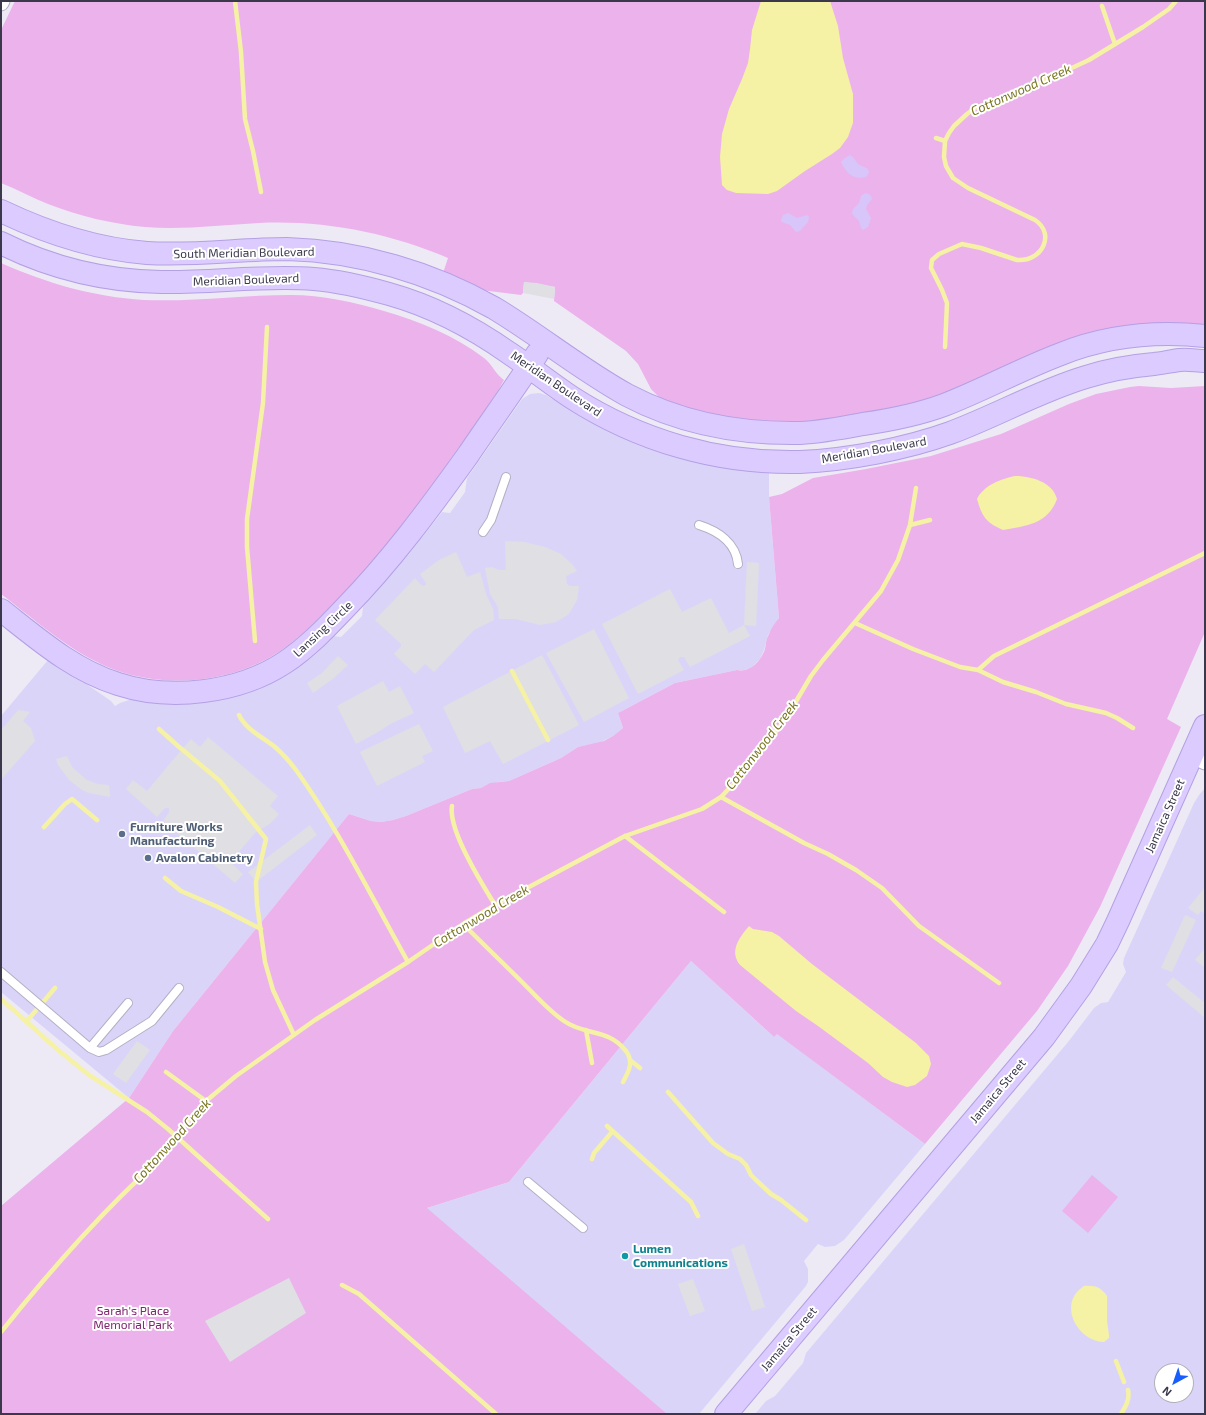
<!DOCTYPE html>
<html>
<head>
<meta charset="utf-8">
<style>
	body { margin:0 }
	#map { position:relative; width:1206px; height:1415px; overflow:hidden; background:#edeaf6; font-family:"Exo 2",sans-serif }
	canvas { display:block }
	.frame { position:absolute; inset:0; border:2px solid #3b384b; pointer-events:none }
	.north { position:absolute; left:1154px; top:1363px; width:40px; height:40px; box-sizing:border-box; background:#fff; border:1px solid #b1afb7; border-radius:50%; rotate:220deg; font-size:11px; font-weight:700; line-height:16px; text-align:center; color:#3b384b }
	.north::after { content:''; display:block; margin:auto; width:14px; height:18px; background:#185eff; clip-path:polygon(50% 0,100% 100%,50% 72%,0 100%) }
</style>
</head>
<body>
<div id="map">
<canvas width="1206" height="1415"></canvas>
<div class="frame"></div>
<div class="north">N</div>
</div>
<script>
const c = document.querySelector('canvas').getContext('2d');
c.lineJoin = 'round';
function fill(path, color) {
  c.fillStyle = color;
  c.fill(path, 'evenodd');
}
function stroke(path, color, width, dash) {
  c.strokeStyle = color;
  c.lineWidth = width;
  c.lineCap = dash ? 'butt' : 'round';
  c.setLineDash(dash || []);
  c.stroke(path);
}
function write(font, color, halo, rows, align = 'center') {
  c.font = font + ' "Exo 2",sans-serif';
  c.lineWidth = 4;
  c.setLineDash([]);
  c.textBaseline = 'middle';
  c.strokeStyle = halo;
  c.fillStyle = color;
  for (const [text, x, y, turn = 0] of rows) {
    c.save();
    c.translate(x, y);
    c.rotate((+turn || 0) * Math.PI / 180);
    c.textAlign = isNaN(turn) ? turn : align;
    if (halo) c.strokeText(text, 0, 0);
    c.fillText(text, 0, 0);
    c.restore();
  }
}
const commercial = new Path2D(`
	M539 393 546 395 552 399 557 398 769 470V497L779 618 768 635 764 650 760 659 751 668 745 670H737L675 683 618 713 623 728 613 736 599 743 578 747 561 758 509 781 498 782 481 788 472 789 406 816 393 820 381 822 371 821 349 814 173 1031 129 1098 1 992V716L48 660 82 681 111 701 115 706 120 703 132 699 149 702 182 704 220 700 250 691 288 674 315 655 334 636 341 637 362 616 363 607 408 555 442 512 450 513 465 492 467 478 522 399 530 394Z
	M1205 788V1414H755L766 1401 775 1396 803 1363 806 1353 1068 1042 1094 1008 1101 1003 1108 1002 1126 972 1123 964 1124 958 1194 803 1199 795ZM1162 1371H1186V1395H1162Z
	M691 961 774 1037 777 1033 925 1144 844 1240 835 1246 825 1247 818 1244 804 1261 808 1269V1282L806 1286 699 1414H113L427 1208 509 1182Z`);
const green = new Path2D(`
	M15 1H1205V326H1200L944 395 899 409 806 423 747 422 687 409 660 398 651 389 638 364 626 351 554 301 555 287 524 282 523 293 521 295 481 290 443 273 448 258C389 233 324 220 259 223 221 225 183 230 145 227 112 224 79 216 48 204 32 198 17 189 1 183V30Z
	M1 263C46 283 94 297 144 300 193 302 242 295 291 295 322 295 354 302 384 311 419 321 455 336 484 358 492 364 496 375 504 380L498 391C449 462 401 533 341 596 318 619 296 643 267 659 222 683 166 687 118 671 73 655 38 622 1 594Z
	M1139 386 1171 388 1205 386V632L1167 719 1181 727 1100 907 1068 966 1037 1011 925 1144 777 1034 774 1037 691 961 509 1182 427 1208 667 1414H1V1206L129 1098 173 1031 349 814 371 821 381 822 393 820 406 816 472 789 481 788 490 783 509 781 561 758 578 747 604 741 613 736 623 728 618 713 675 683 737 670C750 673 761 661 765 649 766 644 766 639 769 634 771 628 775 623 779 618L769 497 782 494 813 478 866 469 931 456 1001 434 1069 404 1096 394 1130 387Z
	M1092 1175 1118 1197 1088 1233 1062 1211Z`);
const sand = new Path2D(`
	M850 155 853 157 858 164 868 169 869 173 866 177C853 180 846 173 841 162L845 158Z
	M865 193C870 194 871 195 872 199L867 205 866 209 871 218 868 227 863 230 861 228 859 221 852 214 853 209 859 203 861 196Z
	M788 213 797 218 807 215 809 217 808 222 800 231 796 232 790 225 782 222 781 220 783 215Z`);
const parking = new Path2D(`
	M524 282 537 283 555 287 554 299 523 293Z
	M505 541 524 542 545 547 561 554 572 564 577 571 566 576 567 584 570 586H579L577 600 569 614 556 622 540 625 516 619H499L498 607 490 594 485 568 492 567 499 570H506Z
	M456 552 467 577 480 572 486 594 493 609 494 620 474 630 434 672 425 664 415 674 394 654 401 646V644L375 620 415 578 422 586 426 585V583L420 574 439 560Z
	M747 562 759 563 756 626 744 625 750 636 690 667 684 657H680L678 660 684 670 638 694 602 624 670 589 682 612 711 598 729 633 744 625Z
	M594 629 629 698 584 722 546 653Z
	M542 655 579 725 503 764 490 741 465 753 443 707Z
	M338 656 348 665 334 678 313 693 307 683 322 673Z
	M383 681 389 692 400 686 414 713 392 723 378 732 356 744 337 706Z
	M18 710 30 712 23 721 31 728 35 741 1 780V730Z
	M419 724 433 751 422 756 425 762 377 786 360 752Z
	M208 737 278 796 270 806 279 814 271 823 256 832 230 862 243 874 235 883 163 821 169 812V808H165L157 817 126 789 133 780 147 791 172 761 191 739 200 747Z
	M67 756 72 767 87 780 98 784 109 785 110 797 89 793 82 790 69 780 58 765 56 759Z
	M310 825 317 835 256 882 248 872Z
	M1205 887V914L1201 911 1198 915 1188 908Z
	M1185 915 1196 920 1172 972 1161 968Z
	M1205 948V968L1195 960Z
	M1173 977 1205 1003V1018L1166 985Z
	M137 1041 150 1050 126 1083 113 1074Z
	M744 1244 765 1307 752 1311 731 1249Z
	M289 1278 306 1313 230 1362 205 1321Z
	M693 1279 705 1311 690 1316 678 1284Z`);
const water = new Path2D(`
	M761 1H830L838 26 843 58 853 94V123L848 137 840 148 832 154 805 171 777 191 768 194 736 193 727 190 722 185 720 157 722 134 729 109 742 79 748 63 750 49 752 30Z
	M1015 476C1031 476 1053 482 1057 499 1048 524 1026 526 1003 530 985 522 982 516 977 499 984 485 1001 479 1015 476Z
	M749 926 753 929 772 932 779 936 812 964 916 1043 929 1056 931 1064 927 1076 915 1085 907 1087 892 1082 883 1077 868 1063 818 1026 796 1011 740 965C729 951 739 938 749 926Z
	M1084 1286C1095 1285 1101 1287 1107 1296V1321L1109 1335V1338L1104 1342C1077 1341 1057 1303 1084 1286Z`);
const stream = new Path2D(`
	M235 1 241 52 245 119 253 151 261 192
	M1102 6 1115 44
	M936 138 945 141
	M945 347 947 303 942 290 931 268 932 260 939 254 962 244 981 248 1017 260C1042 262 1056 234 1035 220L968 188 953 178 946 166 944 157 945 141 949 133 954 126 967 114 975 108 1022 91 1089 60 1143 27 1169 9 1176 1
	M910 525 930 520
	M855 623 913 649 960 667 978 670 1003 682 1036 692 1066 704 1106 713 1117 718 1133 728
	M255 641 247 547V519L263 403 267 327
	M978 670 994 656 1205 553
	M512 671 548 740
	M239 715C246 730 264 738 275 747 283 754 290 762 296 770 339 830 372 898 408 962
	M159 729 178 746 220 781 266 839 256 882 257 904 265 962 273 990 294 1035
	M721 797 804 843 828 854 856 870 882 888 919 926 999 983
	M452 806C448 830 482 884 495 905
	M44 827 65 804 72 799 97 820
	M625 836 724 912
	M165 878 181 891 218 907 261 929
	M463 924C483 944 504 964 524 984 537 997 549 1011 564 1021 585 1036 608 1028 626 1051 634 1062 629 1071 623 1082
	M1 999 58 1050 89 1075 147 1112 168 1129 268 1219
	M26 1022 55 988
	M586 1030 592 1063
	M630 1060 640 1068
	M166 1072 206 1101
	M668 1092 713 1143 728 1154 740 1159 746 1165 751 1175 756 1180 771 1194 781 1200 806 1220
	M607 1126 691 1202 698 1216
	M592 1159 594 1153 612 1132
	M342 1285 359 1294 496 1414
	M1 1332C49 1272 99 1214 157 1162L164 1154 175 1136 206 1101 236 1076 315 1020 408 962 463 924 495 905 625 836 702 809 721 797 740 777 785 720 811 676 823 660 881 591 898 560 910 525 916 488
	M1116 1361 1124 1382
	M1121 1414C1126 1406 1130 1399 1128 1390`);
const lane = new Path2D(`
	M699 525C718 531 736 543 738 564
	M483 532 491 520 506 477
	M1 972 90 1048 99 1052 106 1050 152 1021 179 988
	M90 1048 128 1003
	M528 1182 583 1228`);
const street = new Path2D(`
	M1 3 2 1
	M1192 756 1205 762`);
const secondary = new Path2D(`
	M1 211C47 233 95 249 147 253 194 256 240 249 287 249 323 250 360 256 394 266 429 276 462 290 494 308 539 335 580 369 627 395 680 423 741 434 800 433 821 432 842 428 863 424 891 420 917 415 944 405 983 390 1021 369 1061 354 1106 336 1156 331 1205 336
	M1 243C51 268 106 281 161 282 212 283 263 275 314 279 339 281 364 287 389 294 432 306 472 327 509 353 530 367 550 383 571 397 639 441 719 464 800 462 848 460 905 449 950 433 996 416 1039 391 1086 377 1108 370 1131 366 1154 364 1163 363 1171 361 1180 360 1188 359 1197 361 1205 361
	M1 610C38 639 73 670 118 684 170 701 238 693 284 663 307 648 326 628 345 608 391 561 430 508 468 455 491 421 515 388 537 354
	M726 1414 1044 1037 1081 986 1107 944 1118 921 1205 726`);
const markers = [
	[122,834,4,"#5c6f8a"],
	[148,858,4,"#5c6f8a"],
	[625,1256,4,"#0f9aa8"]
];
const streetNames = [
	["South Meridian Boulevard",244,253,-1],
	["Meridian Boulevard",246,280,-2],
	["Meridian Boulevard",556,384,34],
	["Meridian Boulevard",874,450,-10],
	["Lansing Circle",323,629,-43],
	["Jamaica Street",1165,816,-66],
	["Jamaica Street",998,1091,-50],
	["Jamaica Street",789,1339,-50]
];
const serviceNames = [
	["Furniture Works",130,827],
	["Manufacturing",130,841],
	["Avalon Cabinetry",156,858]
];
const cultureNames = [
	["Lumen",633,1249],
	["Communications",633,1263]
];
const parkNames = [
	["Sarah's Place",133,1311],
	["Memorial Park",133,1325]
];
const waterNames = [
	["Cottonwood Creek",1021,90,-24],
	["Cottonwood Creek",762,745,-52],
	["Cottonwood Creek",481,916,-31],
	["Cottonwood Creek",172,1141,-48]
];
fill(commercial, '#dad5f8');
fill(green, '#ecb2ec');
fill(sand, '#d8c6fb');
fill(parking, '#e0dfe4');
fill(water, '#f5f1a5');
stroke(stream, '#f5f1a5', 4.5);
stroke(lane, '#b4afc5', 10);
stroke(street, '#b4afc5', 17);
stroke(secondary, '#b4a0e4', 24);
stroke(lane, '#fff', 8);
stroke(street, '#fff', 15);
stroke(secondary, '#dbcbff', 22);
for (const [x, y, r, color] of markers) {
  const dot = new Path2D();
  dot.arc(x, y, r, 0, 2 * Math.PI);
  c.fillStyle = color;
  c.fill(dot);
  stroke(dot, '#fff', 1.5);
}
write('12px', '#3b384b', '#fff', streetNames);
write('bold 12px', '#4e5e75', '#fff', serviceNames, 'left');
write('bold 12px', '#0d838f', '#fff', cultureNames, 'left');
write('12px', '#812671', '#fff', parkNames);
write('italic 13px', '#79761f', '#fff', waterNames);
</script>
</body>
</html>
